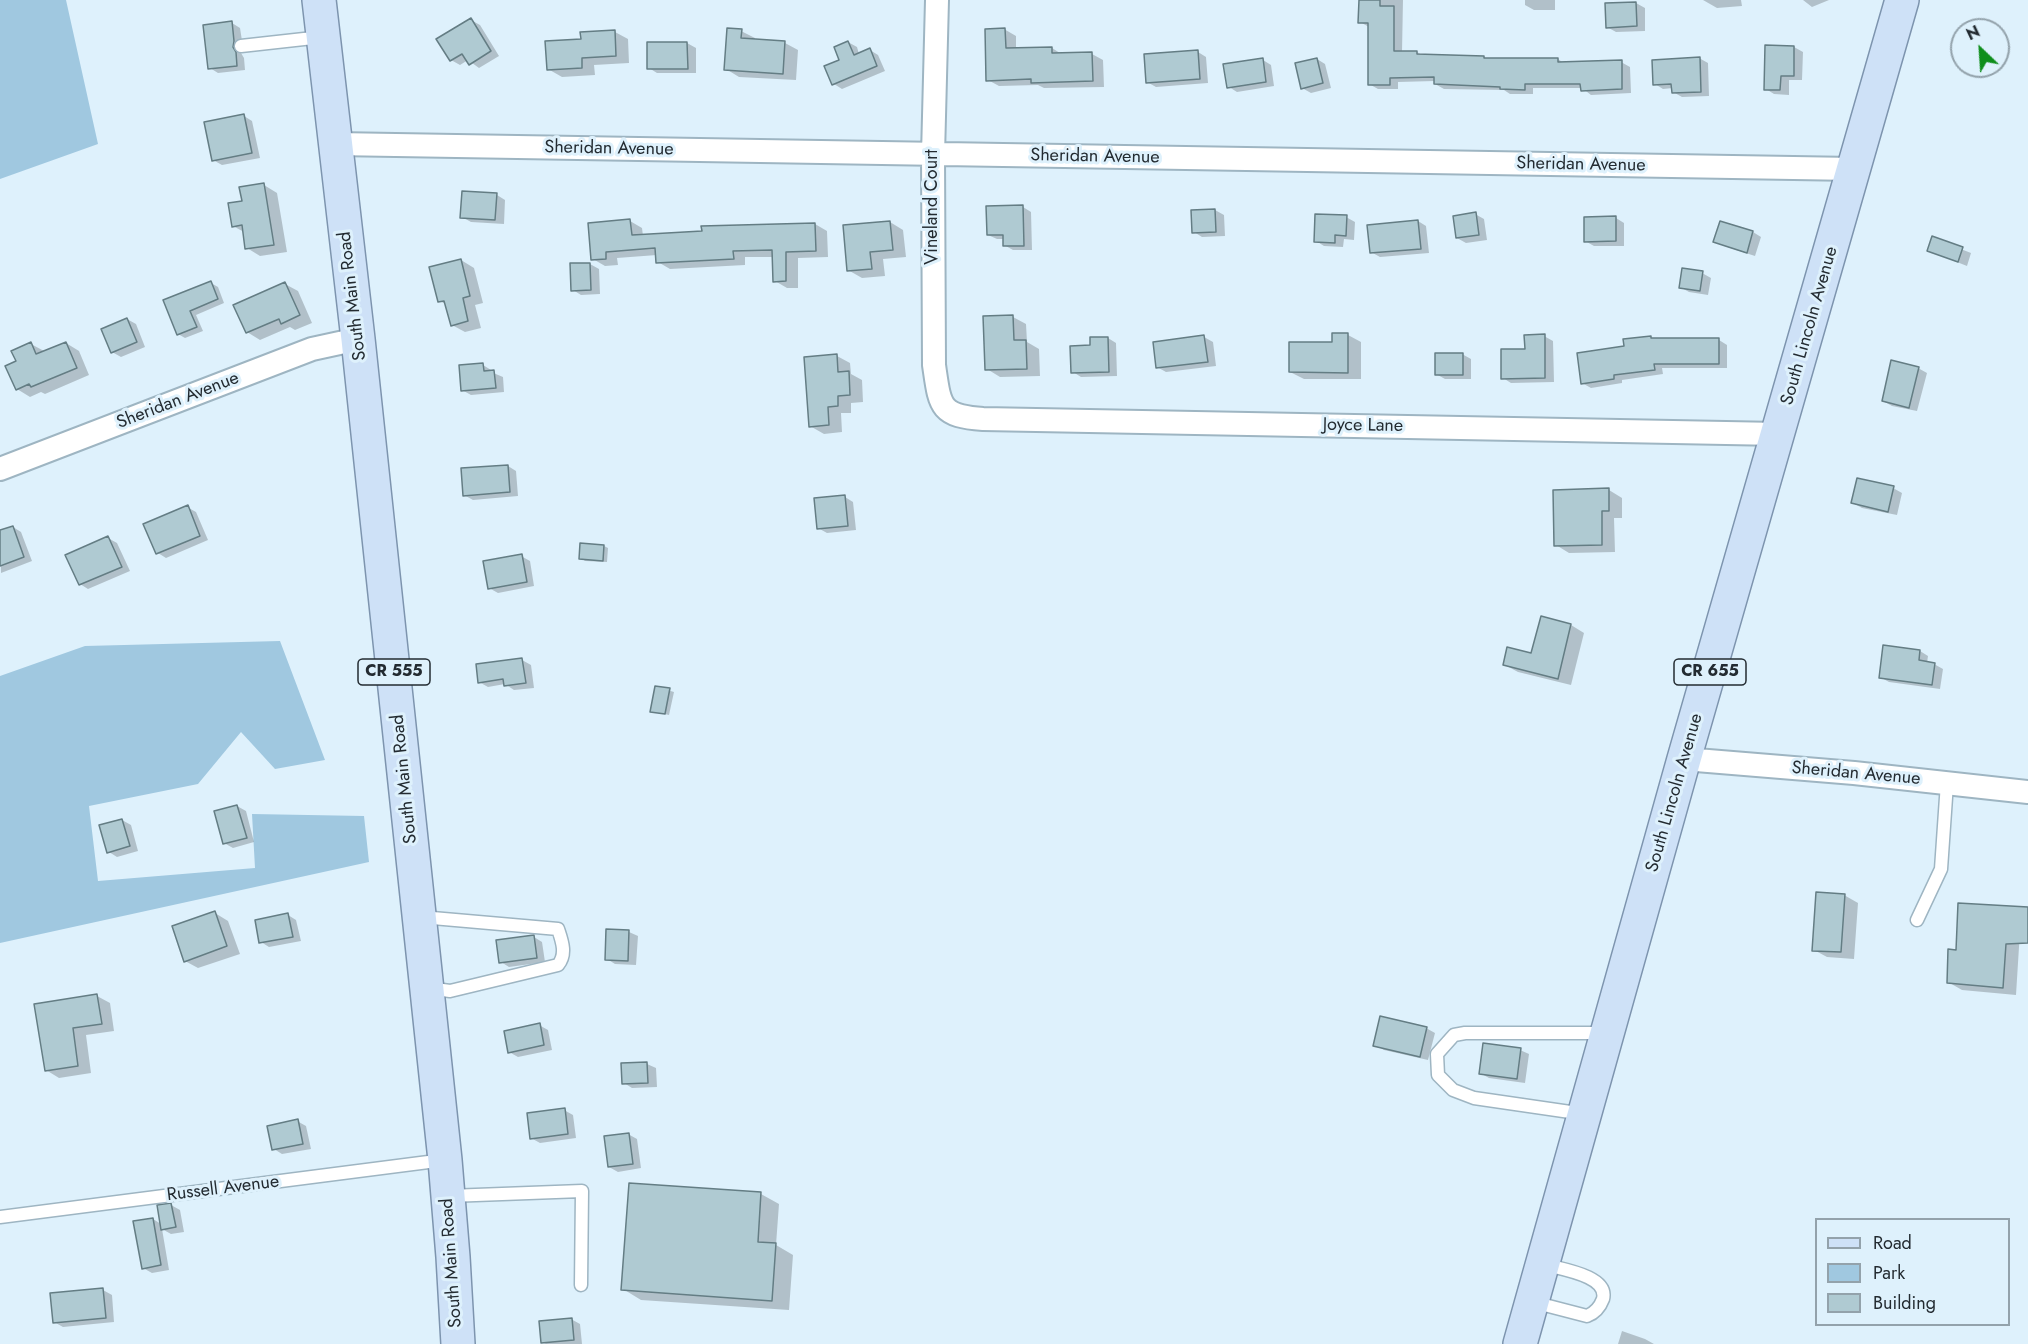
<!DOCTYPE html>
<html>
<head>
<meta charset="utf-8">
<style>
	body { margin:0 }
	#map { position:relative; width:2028px; height:1344px; overflow:hidden; background:#def1fc; font-family:Jost,sans-serif }
	canvas { display:block }
	.legend { position:absolute; left:1815px; top:1218px; width:195px; height:108px; box-sizing:border-box; background:#def1fc; border:2px solid #93a2ab; margin:0; padding:8px 10px; list-style:none; font-size:18px; color:#232b31 }
	.legend li { display:flex; align-items:center; gap:12px; height:30px }
	.legend b { width:30px; border:2px solid #93a2ab }
	.north { position:absolute; left:1950px; top:18px; width:60px; height:60px; box-sizing:border-box; background:#def1fc; border:2px solid #93a2ab; border-radius:50%; rotate:335deg; font-size:16px; font-weight:700; line-height:24px; text-align:center; color:#232b31 }
	.north::after { content:''; display:block; margin:auto; width:21px; height:27px; background:#0e8e1b; clip-path:polygon(50% 0,100% 100%,50% 72%,0 100%) }
</style>
</head>
<body>
<div id="map">
<canvas width="2028" height="1344"></canvas>
<ul class="legend">
<li><b style="height:8px;background:#cee1f7"></b>Road</li>
<li><b style="height:16px;background:#a0c8e0"></b>Park</li>
<li><b style="height:16px;background:#afcad2"></b>Building</li>
</ul>
<div class="north">N</div>
</div>
<script>
const c = document.querySelector('canvas').getContext('2d');
c.lineJoin = 'round';
function fill(path, color) {
  c.fillStyle = color;
  c.fill(path, 'evenodd');
}
function stroke(path, color, width, dash) {
  c.strokeStyle = color;
  c.lineWidth = width;
  c.lineCap = dash ? 'butt' : 'round';
  c.setLineDash(dash || []);
  c.stroke(path);
}
function write(font, color, halo, rows, align = 'center') {
  c.font = font + ' Jost,sans-serif';
  c.lineWidth = 6;
  c.setLineDash([]);
  c.textBaseline = 'middle';
  c.strokeStyle = halo;
  c.fillStyle = color;
  for (const [text, x, y, turn = 0] of rows) {
    c.save();
    c.translate(x, y);
    c.rotate((+turn || 0) * Math.PI / 180);
    c.textAlign = isNaN(turn) ? turn : align;
    if (halo) c.strokeText(text, 0, 0);
    c.fillText(text, 0, 0);
    c.restore();
  }
}
const green = new Path2D(`
	M0 0H66L98 144 0 179Z
	M280 641 325 760 275 769 241 732 198 784 89 806 98 881 255 868 252 814 364 816 369 862 0 943V676L85 646Z`);
const shadow = new Path2D(`
	M1377 0H1403L1402 52H1417L1422 55 1484 57 1489 60 1558 59 1565 64 1621 62 1630 67 1631 93 1591 95 1582 88H1533V94H1510L1504 90 1444 89 1435 84V81L1398 82V89H1378L1369 84V27L1360 22Z
	M1525 0H1555V10H1534L1525 5Z
	M1741 0 1742 6 1717 8 1703 0Z
	M1803 0H1829L1812 7Z
	M1636 3 1645 8V31L1616 32 1607 27Z
	M471 20 480 25 499 56 479 68 468 60 460 65 451 60Z
	M232 23 240 28 243 47 241 53 244 58 245 70 218 73 210 68Z
	M1004 29 1016 36V49L1052 48 1063 55 1092 54 1103 60 1104 87 1044 88 1038 85 999 86 988 80Z
	M741 31 755 38 754 41 785 43 798 50 796 80 739 77 726 69Z
	M615 32 628 39 629 63 594 65 595 75 562 77 548 69 583 41Z
	M848 42 857 47 859 54 870 50 878 55 885 71 842 89 834 84Z
	M687 43 696 48V73H657L649 68Z
	M1767 47H1794L1803 52 1802 80H1789V95L1774 94 1766 89Z
	M1198 52 1206 57 1208 83 1156 87 1147 82Z
	M1699 58 1708 63 1709 96 1682 97 1673 92V88L1663 89 1655 84Z
	M1317 59 1325 64 1331 88 1311 93 1302 88Z
	M1263 60 1271 65 1274 86 1237 92 1229 87Z
	M244 116 252 121 260 158 222 165 213 160Z
	M264 185 277 193 287 252 260 256 247 248 244 232 233 226 243 202Z
	M464 192 497 195 505 200 504 224 471 222 462 217Z
	M1023 207 1031 212 1032 250H1013L1004 245V239H997L988 235Z
	M1215 210 1224 215 1225 236 1202 237 1194 232Z
	M1475 214 1484 219 1487 240 1466 243 1457 238Z
	M1346 217 1355 222 1354 240 1344 239 1343 247 1324 246 1316 241Z
	M1616 218 1624 223V246H1594L1585 241Z
	M630 221 642 228 643 236 815 224 827 231 828 257 798 258V288H787L775 281 774 257H745V265L670 269 658 262 657 255 617 258 618 265 605 266 593 259Z
	M1418 221 1426 226 1429 253 1380 257 1371 252Z
	M890 222 903 230 906 257 883 259 885 276 862 278 848 270Z
	M1721 222 1753 232 1761 237 1755 256 1724 246 1715 241Z
	M1933 238 1971 253 1967 266 1929 251Z
	M461 260 474 268 483 303 475 305 481 328 465 332 452 325 447 305 440 301Z
	M590 264 599 269 600 294 581 295 573 290 572 265Z
	M1702 273 1711 278 1708 295 1689 292 1680 287Z
	M211 283 218 287 224 303 196 315 203 331 185 338 178 334 165 301Z
	M285 284 298 291 312 323 295 330 290 327 260 340 247 332Z
	M1013 317 1026 324 1027 342 1039 349 1040 376 1000 377 987 369Z
	M127 319 136 324 145 347 121 357 112 352Z
	M1333 335H1348L1361 342V379H1304L1290 372 1333 343Z
	M1544 336 1553 341 1554 382 1511 383 1503 378 1526 350Z
	M1204 337 1213 342 1216 366 1166 372 1157 367Z
	M1108 338 1116 343 1117 376 1081 377 1073 372Z
	M1651 338 1654 339 1719 340 1727 345V368H1662L1663 374 1622 380V383L1591 388 1582 383 1625 348Z
	M66 343 79 351 89 375 45 394 41 392 30 397 17 389 31 344 44 351Z
	M1462 354 1471 359V379H1445L1436 374Z
	M837 356 850 363 851 374 862 380 863 402 851 403V413H841L842 432 824 434 810 426Z
	M483 365 491 370V372L503 377 504 392 471 395 462 390Z
	M1918 368 1927 373 1917 411 1892 406 1883 401Z
	M508 466 516 471 518 496 473 500 464 495Z
	M1893 488 1902 493 1897 515 1862 508 1853 503Z
	M1609 490 1622 498V518H1614L1615 552 1569 553 1556 545Z
	M845 497 853 502 856 530 827 533 818 528Z
	M187 507 196 512 208 540 166 558 158 553 145 524Z
	M13 527 21 532 32 561 1 573 0 532Z
	M108 538 117 543 130 571 88 589 80 584Z
	M604 546 608 548 607 562 585 561 581 558Z
	M521 556 530 561 534 586 498 593 489 588Z
	M1542 618 1571 625 1584 633 1571 685 1518 672 1505 665 1533 655Z
	M1920 651 1928 656 1927 663 1934 664 1943 669 1940 689 1889 682 1880 677Z
	M522 660 531 665 534 688 514 690 505 684 488 687 479 682Z
	M657 687 674 692 669 715 652 711Z
	M237 806 246 811 254 842 233 848 224 843Z
	M122 820 131 825 138 851 117 857 109 852Z
	M1844 895 1858 903 1854 959 1827 957 1814 950Z
	M215 913 228 921 240 954 198 968 185 961Z
	M288 915 296 920 301 941 269 947 261 942Z
	M2020 931 2016 995 1962 990 1948 982 1957 951Z
	M629 932 638 936 636 965 615 964 607 959Z
	M534 937 542 942 545 962 509 967 501 962Z
	M97 996 110 1003 114 1031 86 1035 91 1073 59 1078 46 1070 36 1005Z
	M539 1025 548 1030 552 1050 518 1057 509 1052Z
	M1426 1028 1435 1033 1428 1060 1384 1050 1375 1045Z
	M1520 1050 1529 1054 1525 1083 1489 1078 1480 1073Z
	M623 1064H647L656 1068 657 1087 632 1088 624 1083Z
	M564 1110 573 1115 576 1138 540 1143 531 1138Z
	M297 1121 306 1126 311 1149 282 1154 274 1149Z
	M628 1134 637 1139 641 1168 618 1172 609 1167Z
	M761 1194 779 1204 776 1245 793 1255 789 1310 641 1300 623 1289Z
	M171 1205 180 1210 184 1232 171 1234 162 1229 169 1270 152 1273 143 1268 153 1219 161 1224Z
	M103 1290 112 1295 114 1322 63 1327 54 1322Z
	M571 1319 580 1324 582 1344H546L542 1342Z
	M1622 1331 1645 1339 1654 1344H1618Z`);
const building = new Path2D(`
	M1359 0H1380V6H1394V51H1417V54L1484 56V58H1558V62L1622 60V89L1581 91 1580 84H1525V90L1500 89V87L1434 84V77L1390 78V85H1368V23H1358Z
	M1636 2 1637 26 1606 28 1605 3Z
	M471 18 491 51 469 65 462 54 450 61 436 39Z
	M232 21 234 41 233 47 236 52 237 66 208 69 203 25Z
	M727 28 742 29 741 38 785 41 783 74 724 70Z
	M1005 28 1006 48 1052 47V53L1092 52 1093 81 1031 83V79L986 81 985 29Z
	M615 30 616 56 582 58V68L547 70 545 41 581 39 580 32Z
	M848 41 854 55 870 48 877 66 832 85 824 66 839 60 834 47Z
	M647 42H687L688 69H647Z
	M1765 45 1794 46V76H1781L1780 90H1764Z
	M1198 50 1200 79 1146 83 1144 54Z
	M1700 57 1701 92 1672 93 1671 84 1653 85 1652 60Z
	M1263 58 1266 82 1227 88 1223 64Z
	M1317 58 1323 83 1301 89 1295 63Z
	M244 114 252 153 212 161 204 122Z
	M264 183 274 245 245 249 242 225 232 227 228 203 242 201 239 187Z
	M462 191 497 193 495 220 460 218Z
	M1023 205 1024 246H1003V235H987L986 206Z
	M1215 209 1216 232 1192 233 1191 210Z
	M1476 212 1479 235 1456 238 1453 216Z
	M1315 214 1347 215 1346 236 1335 235V243L1314 242Z
	M1616 216V241L1584 242V217Z
	M630 219 632 235 702 231 701 226 815 223 816 251 786 252V281L773 282 772 250 733 251 734 259 656 263 655 248 606 252V259L591 260 588 223Z
	M1418 220 1421 249 1370 253 1367 225Z
	M890 221 893 250 870 252 872 269 847 271 843 225Z
	M1720 221 1753 231 1747 253 1713 242Z
	M1932 236 1963 247 1958 262 1927 251Z
	M461 259 470 296 463 298 468 321 451 326 444 301 438 302 429 267Z
	M570 263H590L591 290 571 291Z
	M1682 268 1703 271 1700 291 1679 288Z
	M211 281 218 299 190 311 197 327 177 335 163 300Z
	M285 282 300 315 281 324 279 319 246 333 233 305Z
	M1013 315 1014 340H1026L1027 369 985 370 983 316Z
	M127 318 137 342 111 353 101 329Z
	M1332 333H1348V373L1289 372V342H1332Z
	M1545 334V378L1501 379V349H1525L1524 335Z
	M1204 335 1208 362 1156 368 1153 342Z
	M1651 336V338H1719V364H1654L1655 370 1614 375V379L1581 384 1577 353 1624 346 1623 339Z
	M1090 337H1108L1109 372 1071 373 1070 346 1090 345Z
	M31 342 36 354 66 342 77 368 31 387 29 384 16 390 5 366 16 361 11 351Z
	M1435 353H1463V375H1435Z
	M837 354 838 372 849 371 850 395 838 396V406L828 407 829 425 809 427 804 357Z
	M1891 360 1919 367 1909 408 1882 401Z
	M483 363 484 371 494 370 496 388 461 391 459 365Z
	M508 465 510 492 463 496 461 468Z
	M1857 478 1894 486 1888 512 1851 503Z
	M1609 488V511H1602V545L1554 546 1553 490Z
	M845 495 848 526 817 529 814 498Z
	M188 505 200 536 156 554 143 524Z
	M13 526 24 557 0 566V530Z
	M108 536 122 567 79 585 65 555Z
	M580 543 604 545 603 561 579 559Z
	M522 554 527 582 488 589 483 561Z
	M1541 616 1571 624 1558 679 1503 665 1507 647 1531 653Z
	M1883 645 1920 650 1919 660 1935 663 1932 685 1879 678Z
	M522 658 526 683 504 686 503 679 478 683 476 664Z
	M655 686 670 688 665 714 650 712Z
	M237 805 247 838 223 844 214 811Z
	M122 819 130 846 107 853 99 825Z
	M1816 892 1845 894 1841 952 1812 951Z
	M1958 903 2028 907V943L2006 944 2003 988 1947 983 1948 949 1956 950Z
	M215 911 227 946 184 962 172 926Z
	M288 913 293 937 259 943 255 920Z
	M606 929 629 930 628 961 605 960Z
	M534 935 537 958 499 963 496 940Z
	M97 994 102 1024 73 1028 78 1066 45 1071 34 1004Z
	M1380 1016 1427 1027 1420 1057 1373 1046Z
	M540 1023 544 1045 508 1053 504 1031Z
	M1483 1043 1521 1048 1517 1079 1479 1074Z
	M647 1062 648 1083 622 1084 621 1063Z
	M565 1108 568 1134 530 1139 527 1113Z
	M298 1119 303 1144 272 1150 267 1126Z
	M629 1133 633 1164 608 1167 604 1136Z
	M629 1183 761 1192 758 1242 776 1243 772 1301 621 1290Z
	M171 1203 176 1227 161 1230 157 1205Z
	M153 1218 161 1265 142 1269 133 1221Z
	M103 1288 106 1318 53 1323 50 1293Z
	M572 1318 574 1340 541 1343 539 1321Z`);
const lane = new Path2D(`
	M241 46 322 37
	M421 917 558 929C562 941 567 954 558 965L450 991 428 988
	M1917 920 1941 869 1947 783
	M1584 1114 1474 1098 1453 1090 1438 1075 1437 1054 1454 1035 1465 1033H1607
	M449 1196 582 1191 581 1285
	M0 1217 444 1160
	M1533 1302 1587 1316C1595 1313 1600 1307 1603 1299 1609 1275 1559 1269 1543 1264`);
const street = new Path2D(`
	M937 0 933 155 934 365C940 406 939 416 983 419L1779 434
	M335 144 1854 169
	M0 469 312 349 358 339
	M1684 759 1854 773 2028 792`);
const primary = new Path2D(`
	M319 0 358 339 445 1160 453 1257 458 1344
	M1520 1344 1684 759 1902 0`);
const shields = [
	[394,672,72],
	[1710,672,72]
];
const shieldNames = [
	["CR 555",394,672],
	["CR 655",1710,672]
];
const streetNames = [
	["Sheridan Avenue",609,149,1],
	["Sheridan Avenue",1095,157,1],
	["Sheridan Avenue",1581,165,1],
	["Vineland Court",933,207,-90],
	["South Main Road",353,296,-97],
	["South Lincoln Avenue",1810,326,-74],
	["Sheridan Avenue",178,401,-21],
	["Joyce Lane",1363,426,1],
	["Sheridan Avenue",1856,774,5],
	["South Main Road",405,779,-96],
	["South Lincoln Avenue",1675,793,-74],
	["Russell Avenue",223,1189,-7],
	["South Main Road",452,1263,-94]
];
fill(green, '#a0c8e0');
fill(shadow, '#0003');
fill(building, '#afcad2');
stroke(building, '#647d84', 1.5);
stroke(lane, '#9eb5c2', 15);
stroke(street, '#9eb5c2', 26);
stroke(primary, '#7d94ae', 36);
stroke(lane, '#fff', 12);
stroke(street, '#fff', 22);
stroke(primary, '#cee1f7', 33);
for (const [x, y, w] of shields) {
  const box = new Path2D();
  box.roundRect(x - w / 2, y - 13, w, 26, 4.5);
  c.fillStyle = '#def1fc';
  c.fill(box);
  stroke(box, '#232b31', 1.5);
}
write('bold 16px', '#232b31', null, shieldNames);
write('18px', '#232b31', '#def1fc', streetNames);
</script>
</body>
</html>
